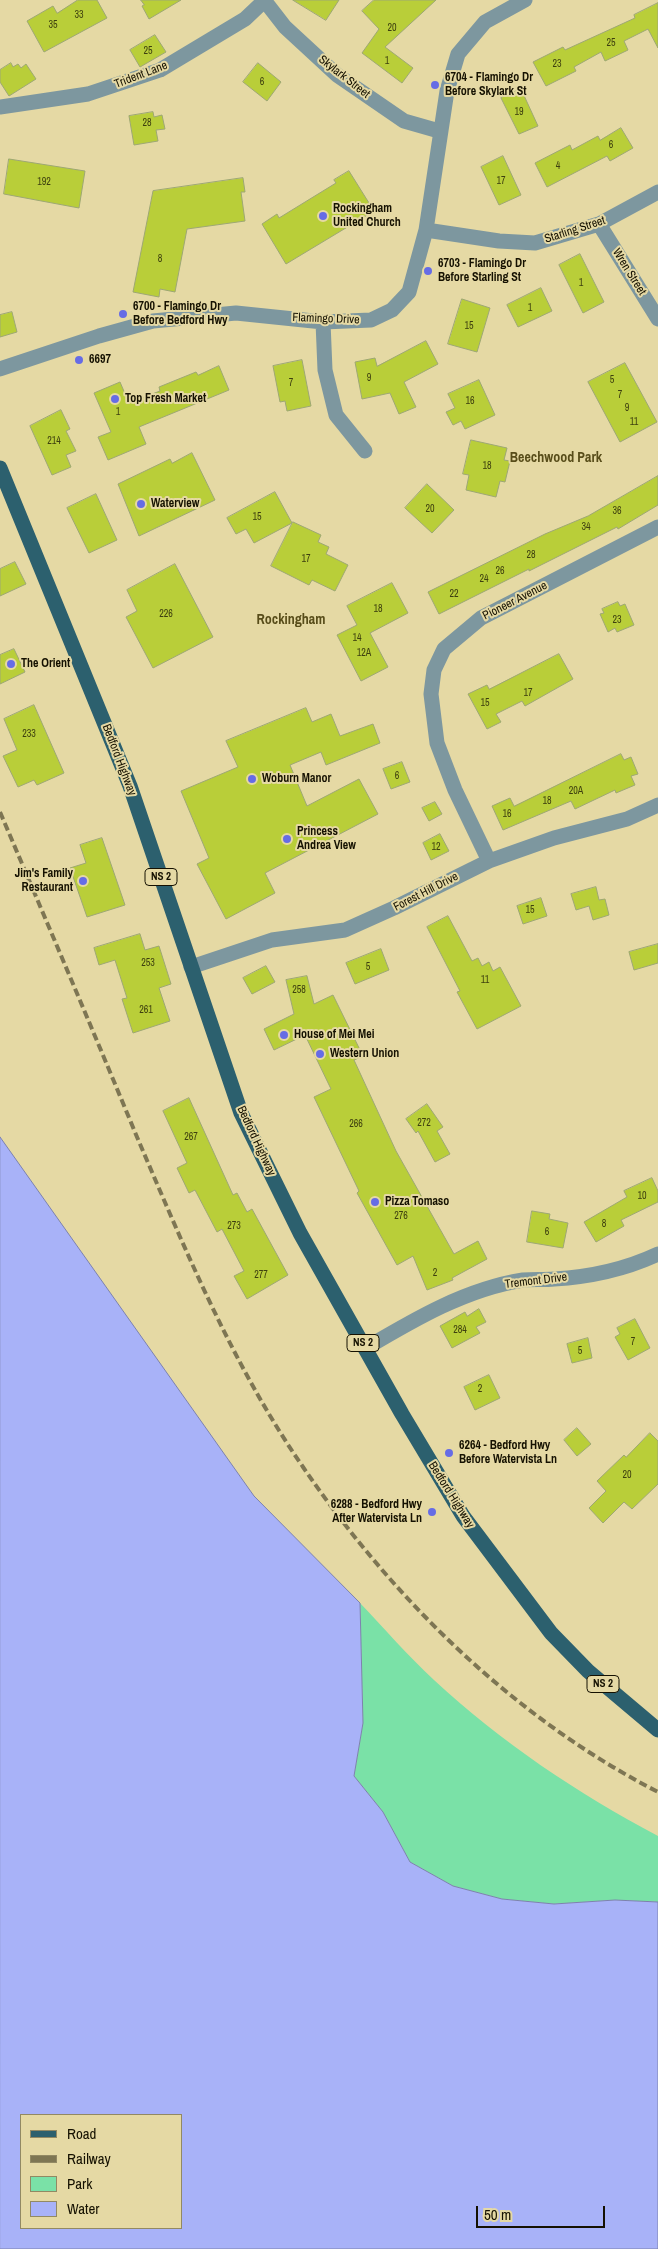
<!DOCTYPE html>
<html>
<head>
<meta charset="utf-8">
<style>
	body { margin:0 }
	#map { position:relative; width:658px; height:2249px; overflow:hidden; background:#e5d9a4; font-family:"Archivo Narrow",sans-serif }
	canvas { display:block }
	.legend { position:absolute; left:20px; top:2114px; width:162px; height:115px; box-sizing:border-box; background:#e5d9a4; border:1px solid #928963; margin:0; padding:6px 9px; list-style:none; font-size:15px; color:#151101 }
	.legend li { display:flex; align-items:center; gap:10px; height:25px }
	.legend b { width:25px; border:1px solid #928963 }
	.scale { position:absolute; left:476px; top:2206px; width:129px; height:22px; box-sizing:border-box; border:2px solid #151101; border-top:0; padding-left:6px; font-size:15px; line-height:18px; white-space:nowrap; color:#151101; -webkit-text-stroke:4px #e5d9a4; paint-order:stroke }
</style>
</head>
<body>
<div id="map">
<canvas width="658" height="2249"></canvas>
<ul class="legend">
<li><b style="height:6px;background:#2c606e"></b>Road</li>
<li><b style="height:6px;background:#7e7653"></b>Railway</li>
<li><b style="height:14px;background:#7ae1a7"></b>Park</li>
<li><b style="height:14px;background:#a8b2f8"></b>Water</li>
</ul>
<div class="scale">50 m</div>
</div>
<script>
const c = document.querySelector('canvas').getContext('2d');
c.lineJoin = 'round';
function fill(path, color) {
  c.fillStyle = color;
  c.fill(path, 'evenodd');
}
function stroke(path, color, width, dash) {
  c.strokeStyle = color;
  c.lineWidth = width;
  c.lineCap = dash ? 'butt' : 'round';
  c.setLineDash(dash || []);
  c.stroke(path);
}
function write(font, color, halo, rows, align = 'center') {
  c.font = font + ' "Archivo Narrow",sans-serif';
  c.lineWidth = 4;
  c.setLineDash([]);
  c.textBaseline = 'middle';
  c.strokeStyle = halo;
  c.fillStyle = color;
  for (const [text, x, y, turn = 0] of rows) {
    c.save();
    c.translate(x, y);
    c.rotate((+turn || 0) * Math.PI / 180);
    c.textAlign = isNaN(turn) ? turn : align;
    if (halo) c.strokeText(text, 0, 0);
    c.fillText(text, 0, 0);
    c.restore();
  }
}
const green = new Path2D(`
	M360 1603C384 1628 408 1656 434 1680 501 1742 577 1793 658 1836V1902L615 1900 554 1904 502 1899 453 1886 410 1862 383 1812 354 1776 363 1723Z`);
const water = new Path2D(`
	M0 1137 254 1496 360 1603 363 1723 354 1776 383 1812 410 1862 453 1886 502 1899 554 1904 615 1900 658 1902V2249H0ZM21 2115H181V2228H21Z`);
const building = new Path2D(`
	M78 0H97L107 18 44 52 27 21 53 6 57 13Z
	M141 0H181L149 19 142 6 144 5Z
	M293 0H339L326 20Z
	M374 0H436L385 47 413 68 402 83 362 53 379 29 362 11Z
	M658 3V48L648 29 624 41 628 50 605 61 601 52 574 67 576 71 546 86 533 62 563 47 565 50 635 18 634 15Z
	M155 35 166 52 140 67 130 50Z
	M11 63 13 67 18 64 21 68 26 64 36 79 9 96 0 82V70Z
	M258 63 281 82 267 101 243 82Z
	M521 89 538 126 519 134 501 98Z
	M153 112 154 117 162 115 165 129 156 130 158 141 134 145 129 116Z
	M621 128 633 148 610 161 607 156 547 187 535 163 570 145 572 150 598 136 600 140Z
	M503 156 521 195 499 205 481 167Z
	M9 159 85 171 79 208 4 194Z
	M349 171 374 211 286 264 262 224 277 214 279 218 336 183 334 180Z
	M243 178 245 192H241L245 221 187 229 175 292 160 289 159 297 133 292 153 191Z
	M580 254 604 302 583 313 559 265Z
	M541 288 552 311 518 327 507 305Z
	M462 299 490 308 477 352 448 344Z
	M12 312 17 332 0 337V315Z
	M426 341 438 364 404 382 416 407 399 414 390 393 362 399 355 362 375 358 377 366Z
	M302 360 311 406 287 411 285 401 280 402 273 366Z
	M625 363 657 422 620 442 588 382Z
	M219 366 229 390 139 427 146 444 108 460 98 437 111 432 94 393 120 382 129 403 160 391 159 387 196 372 198 375Z
	M479 380 495 415 465 429 461 421 453 425 446 412 455 408 448 394Z
	M61 410 70 429 66 431 76 451 66 455 71 467 52 475 30 426Z
	M471 440 507 448 504 460 510 461 505 482 500 481 496 497 466 490 469 475 463 474Z
	M192 453 215 500 139 536 118 484 170 459 172 463Z
	M658 476V505L618 529 617 527 529 571V569L439 614 428 592 545 534 588 516Z
	M427 484 454 510 432 533 405 508Z
	M275 492 292 523 254 543 246 529 236 534 227 518Z
	M96 494 117 540 89 553 67 508Z
	M293 522 321 535 318 542 329 547 326 554 348 565 335 591 312 580 309 585 271 566Z
	M15 562 26 584 0 596V569Z
	M175 564 213 637 153 668 126 617 137 611 127 590Z
	M392 583 408 613 370 633 388 667 361 681 337 635 357 625 347 606Z
	M618 602 620 606 625 604 634 625 617 632 615 628 608 632 600 614 604 613 602 609Z
	M14 649 25 672 0 684V655Z
	M559 654 573 679 525 706 522 701 496 714 501 722 487 729 468 694 487 685 489 689Z
	M34 705 64 773 37 785 34 780 18 787 3 756 17 750 4 719Z
	M306 708 312 722 331 714 340 736 373 724 380 743 326 765 321 752 290 765 307 806 359 779 378 814 265 873 275 893 226 919 197 864 209 858 181 791 238 767 226 741Z
	M621 754 624 760 631 757 638 774 631 776 635 785 616 793 615 790 575 809 571 801 503 830 492 806 510 798 514 806Z
	M402 762 410 782 391 789 383 769Z
	M435 802 442 814 429 821 422 808Z
	M440 834 449 851 431 860 423 843Z
	M102 838 125 905 87 917 70 868 86 863 80 845Z
	M596 887 599 900 605 899 609 915 593 920 589 906 576 910 571 894Z
	M541 898 547 916 523 924 517 906Z
	M448 916 472 961 478 958 482 966 489 962 493 971 500 967 521 1006 477 1029 457 992 460 991 427 927Z
	M140 934 145 950 159 946 171 984 159 988 170 1021 133 1033 122 999 127 998 115 960 99 965 94 948Z
	M658 944V963L634 970 629 952Z
	M381 949 389 970 355 984 346 963Z
	M266 966 275 982 252 994 243 978Z
	M307 976 314 1004 333 995 363 1056 354 1060 396 1151 454 1254 478 1241 487 1259 452 1278 453 1280 427 1290 413 1256 397 1265 357 1193 359 1191 314 1097 331 1089 305 1035 274 1050 264 1029 294 1014 286 980Z
	M189 1098 233 1195 237 1193 247 1212 252 1209 288 1275 247 1299 234 1276 244 1271 222 1229 217 1232 195 1190 189 1193 177 1168 187 1163 163 1111Z
	M427 1104 443 1127 437 1131 450 1154 435 1162 418 1131 416 1133 406 1119Z
	M652 1178 658 1191V1202L621 1220 624 1226 596 1242 584 1222 627 1197 624 1191Z
	M532 1211 550 1214 549 1219 568 1223 563 1248 527 1242Z
	M479 1309 486 1322 476 1327 480 1333 452 1348 440 1326 465 1312 467 1316Z
	M635 1319 650 1348 628 1360 615 1337 620 1334 617 1328Z
	M588 1338 592 1358 572 1363 567 1344Z
	M489 1375 500 1398 475 1410 464 1387Z
	M577 1428 591 1444 577 1456 564 1440Z
	M650 1433 658 1441V1484L632 1509 624 1502 603 1523 589 1508 606 1491 597 1481 624 1455 626 1457Z`);
const minor = new Path2D(`
	M264 0 285 27 337 75 404 121 439 131
	M0 107 88 94 160 70 245 19 265 0
	M599 224 658 319
	M426 230 499 241 535 243 599 224 658 192
	M323 322 325 370 336 415 365 451
	M0 369 99 336 153 321 236 313 323 322 371 320 392 310 409 292 426 230 447 91 458 54 485 22 525 0
	M489 861 455 790 437 743 431 694 434 670 444 649 481 618 658 527
	M191 967 272 940 345 930 394 908 489 861 554 838 627 819 658 805
	M366 1348C415 1319 466 1289 523 1280 533 1279 544 1280 554 1279 589 1277 626 1269 658 1254`);
const major = new Path2D(`
	M0 468 130 786 241 1113 300 1233 402 1414 463 1516 551 1633 588 1671 658 1730`);
const rail = new Path2D(`
	M0 812C46 920 92 1028 137 1137 185 1249 233 1366 303 1467 394 1600 514 1718 658 1792`);
const markers = [
	[435,85,5,"#666ce5"],
	[323,216,5,"#666ce5"],
	[428,271,5,"#666ce5"],
	[123,314,5,"#666ce5"],
	[79,360,5,"#666ce5"],
	[115,399,5,"#666ce5"],
	[141,504,5,"#666ce5"],
	[11,664,5,"#666ce5"],
	[252,779,5,"#666ce5"],
	[287,839,5,"#666ce5"],
	[83,881,5,"#666ce5"],
	[284,1035,5,"#666ce5"],
	[320,1054,5,"#666ce5"],
	[375,1202,5,"#666ce5"],
	[449,1453,5,"#666ce5"],
	[432,1512,5,"#666ce5"]
];
const numberNames = [
	["33",79,15],
	["35",53,25],
	["20",392,28],
	["25",611,43],
	["25",148,51],
	["1",387,61],
	["23",557,64],
	["6",262,82],
	["19",519,112],
	["28",147,123],
	["6",611,145],
	["4",558,166],
	["17",501,181],
	["192",44,182],
	["8",160,259],
	["1",581,283],
	["1",530,308],
	["15",469,326],
	["9",369,378],
	["5",612,380],
	["7",291,383],
	["7",620,395],
	["16",470,401],
	["9",627,408],
	["1",118,412],
	["11",634,422],
	["214",54,441],
	["18",487,466],
	["20",430,509],
	["36",617,511],
	["15",257,517],
	["34",586,527],
	["28",531,555],
	["17",306,559],
	["26",500,571],
	["24",484,579],
	["22",454,594],
	["18",378,609],
	["226",166,614],
	["23",617,620],
	["14",357,638],
	["12A",364,653],
	["17",528,693],
	["15",485,703],
	["233",29,734],
	["6",397,776],
	["20A",576,791],
	["18",547,801],
	["16",507,814],
	["12",436,847],
	["15",530,910],
	["253",148,963],
	["5",368,967],
	["11",485,980],
	["258",299,990],
	["261",146,1010],
	["272",424,1123],
	["266",356,1124],
	["267",191,1137],
	["10",642,1196],
	["276",401,1216],
	["8",604,1224],
	["273",234,1226],
	["6",547,1232],
	["2",435,1273],
	["277",261,1275],
	["284",460,1330],
	["7",633,1342],
	["5",580,1351],
	["2",480,1389],
	["20",627,1475]
];
const shields = [
	[161,877,32],
	[363,1343,32],
	[603,1684,32]
];
const shieldNames = [
	["NS 2",161,877],
	["NS 2",363,1343],
	["NS 2",603,1684]
];
const streetNames = [
	["Trident Lane",141,75,-21],
	["Skylark Street",344,77,38],
	["Starling Street",575,230,-18],
	["Wren Street",629,272,58],
	["Flamingo Drive",326,319,2],
	["Pioneer Avenue",515,601,-27],
	["Bedford Highway",119,760,69],
	["Forest Hill Drive",426,892,-27],
	["Bedford Highway",256,1141,65],
	["Tremont Drive",536,1281,-7],
	["Bedford Highway",451,1495,58]
];
const poiNames = [
	["6704 - Flamingo Dr",445,78],
	["Before Skylark St",445,92],
	["Rockingham",333,209],
	["United Church",333,223],
	["6703 - Flamingo Dr",438,264],
	["Before Starling St",438,278],
	["6700 - Flamingo Dr",133,307],
	["Before Bedford Hwy",133,321],
	["6697",89,360],
	["Top Fresh Market",125,399],
	["Waterview",151,504],
	["The Orient",21,664],
	["Woburn Manor",262,779],
	["Princess",297,832],
	["Andrea View",297,846],
	["Jim's Family",73,874,"right"],
	["Restaurant",73,888,"right"],
	["House of Mei Mei",294,1035],
	["Western Union",330,1054],
	["Pizza Tomaso",385,1202],
	["6264 - Bedford Hwy",459,1446],
	["Before Watervista Ln",459,1460],
	["6288 - Bedford Hwy",422,1505,"right"],
	["After Watervista Ln",422,1519,"right"]
];
const neighbourhoodNames = [
	["Beechwood Park",556,458],
	["Rockingham",291,620]
];
fill(green, '#7ae1a7');
fill(water, '#a8b2f8');
stroke(water, '#7c82ae', 1);
fill(building, '#b9ce39');
stroke(building, '#9da774', 1);
stroke(minor, '#7d979f', 15);
stroke(major, '#2c606e', 15);
stroke(rail, '#7e7653', 4, [8, 4]);
for (const [x, y, r, color] of markers) {
  const dot = new Path2D();
  dot.arc(x, y, r, 0, 2 * Math.PI);
  c.fillStyle = color;
  c.fill(dot);
  stroke(dot, '#e5d9a4', 2);
}
write('10px', '#3e400f', null, numberNames);
for (const [x, y, w] of shields) {
  const box = new Path2D();
  box.roundRect(x - w / 2, y - 8.5, w, 17, 4);
  c.fillStyle = '#e5d9a4';
  c.fill(box);
  stroke(box, '#151101', 1);
}
write('bold 11px', '#151101', null, shieldNames);
write('12px', '#151101', '#e5d9a4', streetNames);
write('bold 12px', '#151101', '#e5d9a4', poiNames, 'left');
write('bold 14px', '#584d1a', '#e5d9a4', neighbourhoodNames);
</script>
</body>
</html>
